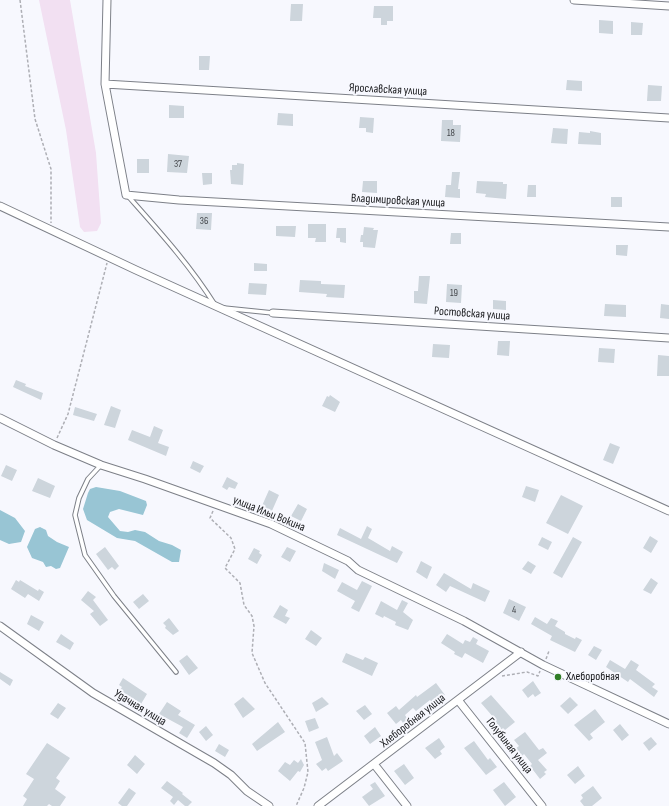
<!DOCTYPE html>
<html>
<head>
<meta charset="utf-8">
<style>
	body { margin:0 }
	canvas { display:block; background:#f7f8fe }
</style>
</head>
<body>
<canvas width="669" height="806"></canvas>
<script>
const c = document.querySelector('canvas').getContext('2d');
c.lineJoin = 'round';
function fill(path, color) {
  c.fillStyle = color;
  c.fill(path, 'evenodd');
}
function stroke(path, color, width, dash) {
  c.strokeStyle = color;
  c.lineWidth = width;
  c.lineCap = dash ? 'butt' : 'round';
  c.setLineDash(dash || []);
  c.stroke(path);
}
function write(font, color, halo, rows, align = 'center') {
  c.font = font + ' "Sofia Sans Condensed",sans-serif';
  c.lineWidth = 4;
  c.setLineDash([]);
  c.textBaseline = 'middle';
  c.strokeStyle = halo;
  c.fillStyle = color;
  for (const [text, x, y, turn = 0] of rows) {
    c.save();
    c.translate(x, y);
    c.rotate((+turn || 0) * Math.PI / 180);
    c.textAlign = isNaN(turn) ? turn : align;
    if (halo) c.strokeText(text, 0, 0);
    c.fillText(text, 0, 0);
    c.restore();
  }
}
const green = new Path2D(`
	M39 0H70L96 153 101 223 97 231 84 232 80 227 66 130Z`);
const water = new Path2D(`
	M96 487 120 491 146 501 147 505 143 515 119 509 110 512 108 517 120 531 128 532 135 530 145 532 159 541 172 545 181 550 179 562H172L135 541 117 538 87 520 83 509 88 493 90 489Z
	M0 510 15 518 25 531 21 542 9 544 0 540Z
	M40 527 46 530 48 536 57 542 69 547 60 568 56 569 51 566 46 567 43 562 32 558 27 547 35 529Z`);
const building = new Path2D(`
	M291 4H303L302 21H290Z
	M374 6H393V21H387V25H381V18H373Z
	M599 20 613 21V34L599 33Z
	M631 22 643 23 642 35H631Z
	M199 56H210L209 70H199Z
	M567 80 582 81V91L566 90Z
	M648 85 662 86 661 101H647Z
	M169 105 184 106V118H169Z
	M278 113 293 114V126L277 125Z
	M360 117 374 118 373 133 366 132V128H359Z
	M442 120H453V125H461L460 142 441 141Z
	M553 128 568 129 567 144 551 143Z
	M590 131 601 133V145L578 144 579 132 590 133Z
	M168 154 189 156 187 173 167 172Z
	M137 159H149V173H137Z
	M237 163 244 164 243 185 231 184 230 170H232V165H237Z
	M452 172H460L458 189H460V198L445 197 446 185H451Z
	M202 173H212V184L203 185Z
	M363 181H377V193L362 192Z
	M477 181 503 182V184H507L506 199 485 197 486 194 476 193Z
	M528 185H536V197H527Z
	M611 197H622V207H611Z
	M197 213H212L211 230 196 229Z
	M308 224H326V242H315L316 238H308Z
	M276 226H296L295 237 276 236Z
	M364 227 374 228 373 230H378L375 248 363 247V242H360L361 235H363Z
	M337 228H346V243L340 242V238H336Z
	M451 233H461V244H450Z
	M616 245H628L627 256 616 255Z
	M254 263 267 264V271H254Z
	M419 276H430L427 304 414 303V291H418Z
	M300 280 321 281V284L345 285 344 298 326 297 327 294 299 292Z
	M249 283 267 284 266 295 248 294Z
	M447 284 462 285 461 303 446 302Z
	M493 300 506 301V310L493 309Z
	M605 304 626 305V317L604 316Z
	M661 304 669 305V319L660 318Z
	M498 341H510L509 356 497 355Z
	M433 344 450 345 449 358 432 357Z
	M599 348 615 349 614 363 598 362Z
	M658 355 669 356V376H657Z
	M16 380 26 384 25 386 43 393 41 400 13 387Z
	M330 395 340 402 335 412 322 406 327 396 329 397Z
	M111 406 121 410 115 428 104 425Z
	M75 407 97 414 94 421 73 415Z
	M154 426 163 430 158 443 169 447 166 456 128 440 132 430 150 437Z
	M610 443 620 447 613 464 603 460Z
	M193 461 204 466 200 473 190 468Z
	M6 465 17 470 12 481 1 476Z
	M227 477 238 483 235 489 229 487 227 490 222 487Z
	M38 478 55 486 50 498 32 491Z
	M526 486 539 490 535 502 522 497Z
	M269 490 279 495 271 513 261 508Z
	M561 495 583 506 568 534 546 523Z
	M298 504 307 509 301 521 291 516Z
	M367 526 372 529 368 538 390 551 392 546 403 552 397 563 337 535 340 528 361 539Z
	M650 536 658 541 651 553 643 548Z
	M542 537 552 542 548 550 538 545Z
	M573 537 582 542 562 578 553 573Z
	M105 547 119 566 115 570 112 567 108 570 96 554Z
	M287 547 296 551 290 562 281 557Z
	M254 548 260 551 259 553 262 555 257 564 248 559Z
	M421 561 432 567 427 579 416 572Z
	M528 561 536 566 531 574 522 569Z
	M324 563 339 570 335 579 322 571Z
	M444 573 471 589 473 583 490 591 485 602 450 586 446 592 436 585Z
	M651 578 658 583 651 594 643 590Z
	M16 580 19 582 20 580 38 591 39 589 44 592 39 601 28 594 25 598 11 589Z
	M362 581 372 586 359 612 351 608 355 601 337 591 342 582 357 590Z
	M88 591 96 597 93 600 108 620 100 626 90 614 94 611 81 600Z
	M143 594 149 601 139 609 133 602Z
	M509 599 526 607 519 621 503 613Z
	M402 600 408 603 403 612 413 620 408 630 395 625 396 622 384 616 383 618 375 614 381 601 397 610Z
	M280 605 288 610 285 616 290 618 286 624 273 617Z
	M31 615 44 622 39 631 27 624Z
	M535 617 547 624 551 618 558 621 555 626 565 632V634L575 639 576 637 582 640 575 652 550 640 552 636 531 624Z
	M169 618 179 631 173 635 165 628 166 626 163 623Z
	M311 630 322 638 316 646 305 639Z
	M61 634 74 643 70 650 56 642Z
	M447 634 463 644 465 640 470 642 473 637 478 640 476 644 489 651 483 663 465 653 462 658 454 654 455 652 441 643Z
	M594 646 602 650 596 660 588 655Z
	M346 653 363 660 365 657 378 663 372 676 342 662Z
	M187 655 198 668 189 675 179 661Z
	M610 660 625 669 631 660 639 665 636 670 655 684 652 687 658 691 654 697 630 679 628 682 606 667Z
	M0 672 13 680 10 686 0 679Z
	M123 678 147 694 141 704 120 690 122 687 119 685Z
	M533 681 541 693 535 697 533 694 528 698 522 690Z
	M436 683 445 695 434 704 430 700 416 711 413 708 405 715 408 720 403 723 401 720 396 724 387 713 396 706 399 710 416 695 417 697Z
	M491 695 515 722 505 730 503 728 501 730 492 720 494 718 481 703Z
	M243 697 255 709 243 718 234 704Z
	M322 697 329 704 316 712 312 703Z
	M570 697 578 705 568 714 560 706Z
	M167 702 181 711 178 715 195 725 187 738 179 733 183 727 159 714Z
	M58 703 66 708 58 719 50 714Z
	M365 705 372 714 364 720 356 711Z
	M595 709 605 722 590 734 593 738 589 741 574 725Z
	M315 718 319 728 309 732 305 721Z
	M278 722 285 732 257 751 252 744Z
	M620 724 629 735 622 741 613 730Z
	M206 726 213 735 206 741 199 732Z
	M375 727 381 736 370 744 364 736Z
	M525 732 539 750 543 748 547 753 538 760 547 770 544 772 546 774 540 779 530 766 532 764 524 754 521 757 515 749 519 746 514 740Z
	M327 737 334 756 337 753 343 761 328 771 326 768 322 771 316 764 322 760 315 742Z
	M651 737 657 744 649 751 643 743Z
	M439 738 445 747 440 751 442 754 435 759 425 748Z
	M474 741 488 760 490 758 497 767 486 775 464 748Z
	M47 743 70 758 56 778 60 781 55 789 66 797 60 806H52L49 804 47 806H23L27 799 23 796 34 779 26 774Z
	M219 744 229 750 225 757 215 751Z
	M135 755 145 764 137 774 127 765Z
	M301 759 304 765 300 772 298 771 290 781 278 771 285 762 290 765 294 760 298 763Z
	M404 764 414 778 405 785 394 771Z
	M578 766 585 776 575 784 567 775Z
	M167 781 183 793 182 794 192 802 188 806H185L178 800 174 805 170 801 173 797 161 788Z
	M375 782 385 796 369 806 362 797 373 789 370 785Z
	M504 782 516 797 505 806 493 790Z
	M593 786 602 798 592 806H584L580 801 583 798 581 795Z
	M129 788 136 793 127 806H122L118 803Z`);
const path = new Path2D(`
	M20 0 35 119 51 169V223
	M57 438 68 414 107 263
	M213 511 210 518 231 538 235 549 225 568 240 583 244 605 252 616 254 626 252 653 265 683 305 743 308 772 304 788 296 806
	M546 659 549 651
	M502 676 527 672 538 676 540 671`);
const lane = new Path2D(`
	M128 196C159 231 190 265 215 305
	M224 308 273 313
	M101 465 88 479 79 498 75 515 85 555 114 596 176 672`);
const street = new Path2D(`
	M107 0 105 84 126 195 179 200 669 227
	M574 0 669 6
	M105 84 669 118
	M0 206 136 270 669 511
	M273 313 669 338
	M0 418 54 445 101 465 145 479 271 524 348 561 358 570 464 621 543 665 669 724
	M0 626 93 693 214 763 231 775 247 791 269 806
	M458 700 542 806
	M374 764 407 806
	M318 806 521 652`);
const markers = [
	[558,677,4,"#317e26"]
];
const numberNames = [
	["18",451,133],
	["37",178,164],
	["36",204,221],
	["19",454,293],
	["4",514,610]
];
const streetNames = [
	["Ярославская улица",388,90,3],
	["Владимировская улица",398,201,3],
	["Ростовская улица",472,314,4],
	["улица Ильи Вокина",269,514,22],
	["Удачная улица",140,708,31],
	["Хлеборобная улица",413,721,-38],
	["Голубиная улица",509,746,52]
];
const poiNames = [
	["Хлеборобная",566,677]
];
fill(green, '#f2e0f2');
fill(water, '#98c5d4');
fill(building, '#cdd5dc');
stroke(lane, '#7d8088', 5.5);
stroke(street, '#7d8088', 9);
stroke(path, '#aeafb5', 1.5, [3, 2]);
stroke(lane, '#fff', 3.5);
stroke(street, '#fff', 7);
for (const [x, y, r, color] of markers) {
  const dot = new Path2D();
  dot.arc(x, y, r, 0, 2 * Math.PI);
  c.fillStyle = color;
  c.fill(dot);
  stroke(dot, '#f7f8fe', 1.5);
}
write('10px', '#424549', null, numberNames);
write('12px', '#141518', '#f7f8fe', streetNames);
write('12px', '#141518', '#f7f8fe', poiNames, 'left');
</script>
</body>
</html>
